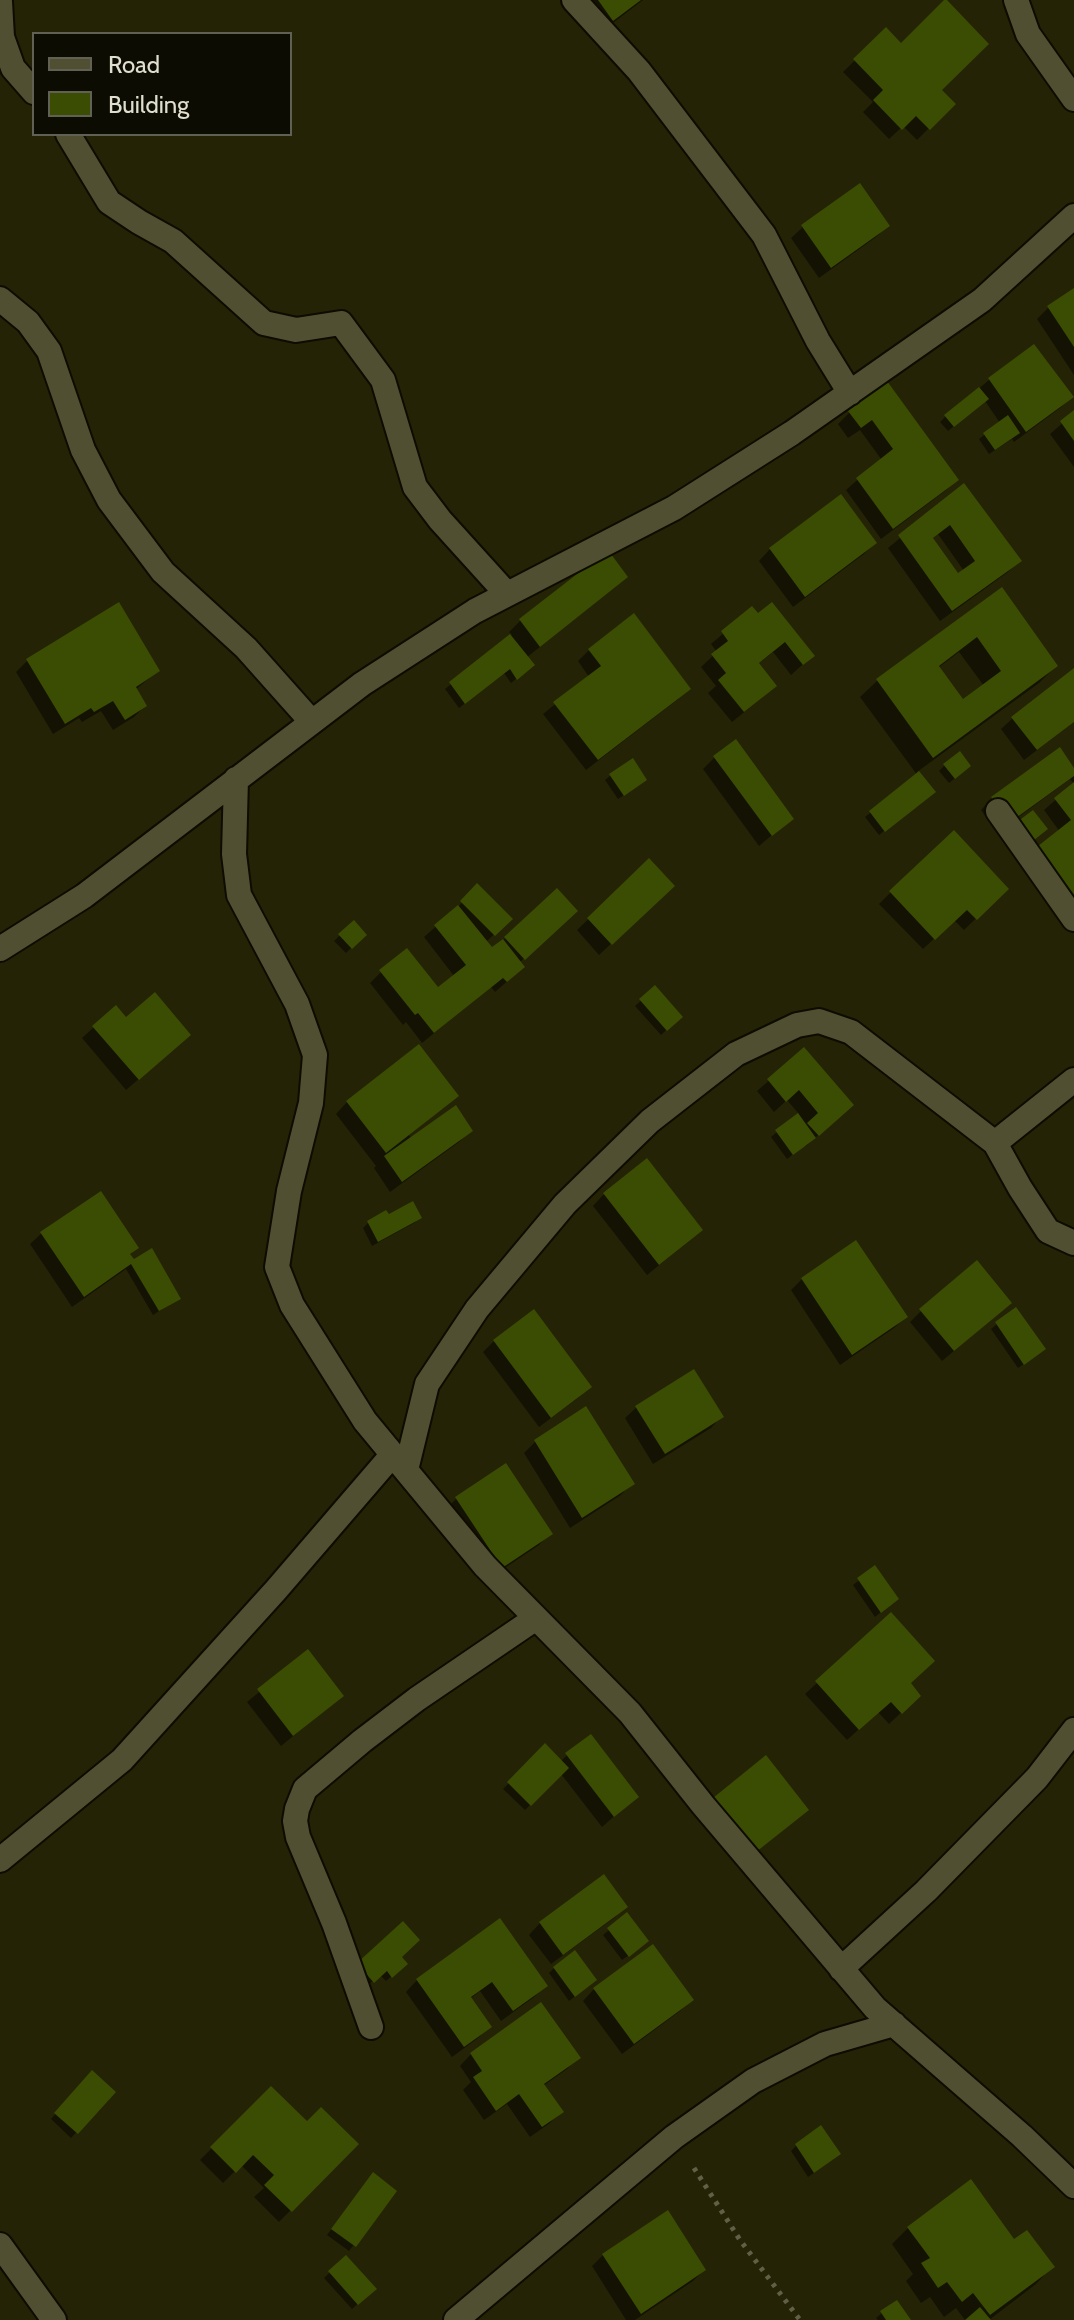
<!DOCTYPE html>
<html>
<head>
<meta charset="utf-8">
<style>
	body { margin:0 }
	#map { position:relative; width:1074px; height:2320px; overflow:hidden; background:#252306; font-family:Cabin,sans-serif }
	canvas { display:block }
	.legend { position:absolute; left:32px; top:32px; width:260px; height:104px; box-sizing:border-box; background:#0c0c03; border:2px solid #616055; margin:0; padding:10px 14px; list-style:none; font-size:24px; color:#e0dfcf }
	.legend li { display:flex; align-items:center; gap:16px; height:40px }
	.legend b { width:40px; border:2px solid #616055 }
</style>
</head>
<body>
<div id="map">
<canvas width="1074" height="2320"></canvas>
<ul class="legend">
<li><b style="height:10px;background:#514f32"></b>Road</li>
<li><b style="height:22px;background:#3a4d03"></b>Building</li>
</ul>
</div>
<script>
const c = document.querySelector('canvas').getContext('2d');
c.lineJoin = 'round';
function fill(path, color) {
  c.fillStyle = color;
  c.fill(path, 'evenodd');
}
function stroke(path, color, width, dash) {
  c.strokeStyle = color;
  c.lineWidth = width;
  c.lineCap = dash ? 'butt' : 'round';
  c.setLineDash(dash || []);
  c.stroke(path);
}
const shadow = new Path2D(`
	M570 0H643L596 36Z
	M886 30 953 104 917 140 903 126 889 139 863 112 873 102 843 72Z
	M888 226 876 237 819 278 791 238 803 227Z
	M1074 291V375L1037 319 1048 308Z
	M1034 347 1071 397 1060 408 1014 442 1012 439 989 454 979 439 1000 423 985 401 948 431 940 422 946 416 989 380Z
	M887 384 957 480 945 491 881 539 846 490 881 459 860 430 848 438 838 424 849 413Z
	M1074 413V467L1050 434Z
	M964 486 1020 560 1008 572 940 621 888 548ZM938 534 964 571 957 576 932 539Z
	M841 497 875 543 864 554 793 607 759 561 770 549Z
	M625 577 614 588 526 658 527 670 511 683 504 673 459 708 445 689 512 635 509 632 520 621Z
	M1001 590 1056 666 1039 683 917 772 933 792 879 835 865 817 918 776 860 697 877 681ZM959 652 984 686 963 702 938 668Z
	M118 605 158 671 135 690 145 706 134 717 113 730 101 711 82 722 79 718 53 734 16 672 27 661Z
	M752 609 812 656 791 675 773 652 758 664 763 697 732 722 708 693 716 686 701 667 717 652 711 644Z
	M634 616 688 689 677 700 586 770 543 714 589 677 578 661 589 650Z
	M1074 671V722L1024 760 1001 729 1013 718Z
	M714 758 792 818 759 846 703 769Z
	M945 765 964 771 949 783 939 771Z
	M1074 771V905L1060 832 1044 810 1074 784 1070 779 997 833 981 810 992 798Z
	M611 775 639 785 618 799 605 780Z
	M649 861 661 897 599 955 577 930Z
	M477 886 510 919 486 942 492 950 557 891 575 911 519 963 523 967 511 978 495 992 491 987 422 1043 406 1022 403 1025 370 983 381 972 438 989 454 976 424 937 457 908Z
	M1006 889 964 930 954 920 923 949 879 904 891 892Z
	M353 923 364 935 346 953 334 941Z
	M655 988 680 1017 661 1035 635 1006Z
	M126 1020 177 1046 126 1090 82 1038 94 1027Z
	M804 1050 840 1116 806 1146 805 1145 787 1159 771 1137 799 1114 787 1100 774 1112 757 1091Z
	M456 1096 409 1135 411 1138 470 1131 459 1142 390 1192 374 1168 376 1166 336 1114 347 1102Z
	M604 1194 689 1241 647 1275 593 1206Z
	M388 1216 420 1218 414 1223 372 1246 363 1228 368 1223Z
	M42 1233 137 1248 129 1255 179 1298 153 1315 126 1269 72 1307 30 1244Z
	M802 1279 906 1317 894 1328 840 1365 791 1290Z
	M1016 1309 1038 1354 1018 1368 991 1329Z
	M921 1311 998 1314 942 1361 910 1322Z
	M494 1341 589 1387 578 1398 539 1427 483 1352Z
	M637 1407 722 1416 711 1428 653 1464 625 1418Z
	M585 1409 632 1483 621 1495 570 1528 524 1453 535 1442Z
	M456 1499 550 1533 539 1545 490 1578 445 1510Z
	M875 1568 891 1604 875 1617 853 1585Z
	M891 1615 908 1684 907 1707 889 1724 878 1712 847 1740 805 1694Z
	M308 1652 342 1696 281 1746 247 1702Z
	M545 1746 560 1762 567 1755 636 1797 602 1827 561 1774 525 1810 503 1789Z
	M625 1907 614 1918 551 1964 529 1935 540 1923Z
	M627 1915 642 1946 622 1960 603 1935Z
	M500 1921 545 1986 534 1997 501 2021 480 1991 470 1999 490 2026 478 2038 452 2057 406 1992 417 1980Z
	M652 1946 691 2000 680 2011 622 2054 583 2001 594 1989Z
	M399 1957 405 1964 386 1981 380 1975 367 1986 353 1970Z
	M554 1968 590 1985 569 2001 549 1973Z
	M471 2054 578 2058 567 2069 543 2086 561 2111 550 2123 530 2137 507 2104 484 2120 463 2090 471 2082 460 2066Z
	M92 2073 113 2092 71 2138 51 2119Z
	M271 2089 307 2124 356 2144 279 2222 254 2197 264 2188 241 2165 223 2183 200 2160Z
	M796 2146 834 2159 808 2177 791 2151Z
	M368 2180 394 2191 349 2251 327 2235Z
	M908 2228 1014 2242 1052 2267 1036 2284 989 2320H965L956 2308 944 2317 930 2297 921 2303 906 2281 913 2274 892 2244Z
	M603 2255 704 2270 693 2281 635 2320H626L592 2266Z
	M346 2257 374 2289 352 2309 324 2278Z
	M882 2313 909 2320H878L876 2318Z`);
const building = new Path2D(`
	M598 0H641L613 21Z
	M944 0H947L989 44 942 90 956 104 930 130 916 116 902 130 873 100 883 90 853 59 886 27 901 43Z
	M860 183 890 226 831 268 801 225Z
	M1074 288V347L1047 306Z
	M1034 344 1074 397 1026 432 988 378Z
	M887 381 959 480 893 529 856 478 893 449 872 420 861 428 848 411Z
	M979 387 989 399 954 427 944 415Z
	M1074 410V441L1060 421Z
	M1008 415 1020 433 995 450 983 433Z
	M964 483 1022 561 952 611 898 535ZM950 525 975 561 958 573 933 538Z
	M841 494 877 543 805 597 769 548Z
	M608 550 628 577 540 647 519 619Z
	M1002 587 1058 666 933 758 876 679ZM977 637 1001 671 963 699 939 666Z
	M119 602 160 671 136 687 147 706 125 720 113 701 94 712 91 708 65 724 26 659Z
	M772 602 815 656 803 665 785 642 759 663 777 686 744 712 718 680 726 673 711 654 728 641 721 631 752 606 758 613Z
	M634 613 691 689 598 760 553 702 601 666 588 649Z
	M510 634 535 665 517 680 510 669 465 704 449 682Z
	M1074 668V722L1037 750 1011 717Z
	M736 739 794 819 772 836 713 756Z
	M1060 747 1074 768V776L1009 823 991 797Z
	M960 751 971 766 955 779 943 764Z
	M633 758 647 780 624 796 609 774Z
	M919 771 936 792 885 832 869 811Z
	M1074 782V902L1033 850 1071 820 1054 798Z
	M1033 810 1048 829 1024 848 1009 828Z
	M954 830 1009 889 977 920 967 910 935 940 889 891Z
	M649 858 675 886 612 945 587 918Z
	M477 883 513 919 495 936 460 901Z
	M557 888 578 911 525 960 504 937Z
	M458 905 492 947 503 939 525 967 507 982 503 978 434 1033 418 1013 415 1015 379 970 407 948 438 987 466 965 434 925Z
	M354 920 367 935 352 949 338 934Z
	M655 985 683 1017 667 1031 639 999Z
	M155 992 191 1035 139 1080 92 1026 116 1005 126 1017Z
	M419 1044 459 1096 386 1153 346 1101Z
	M804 1047 854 1105 819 1136 807 1123 818 1113 799 1090 786 1102 767 1079Z
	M456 1105 473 1131 402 1182 384 1156Z
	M798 1113 816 1138 793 1155 775 1130Z
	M647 1158 703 1230 659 1265 603 1193Z
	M101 1191 139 1248 130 1254 134 1259 152 1248 181 1299 159 1311 131 1264 84 1297 40 1232Z
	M413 1201 422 1218 378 1242 367 1221 386 1210 389 1214Z
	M856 1240 908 1317 852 1355 801 1278Z
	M977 1260 1012 1303 954 1351 919 1309Z
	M1016 1307 1046 1349 1024 1365 995 1322Z
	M534 1309 592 1387 551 1418 493 1340Z
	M694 1369 724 1417 665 1454 635 1406Z
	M586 1406 635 1484 582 1518 534 1440Z
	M506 1463 553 1534 502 1568 455 1497Z
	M875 1565 899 1599 881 1613 857 1578Z
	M891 1612 935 1661 911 1683 921 1696 902 1714 891 1702 859 1730 815 1681Z
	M308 1649 344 1696 293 1736 257 1689Z
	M591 1734 639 1797 614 1817 565 1753Z
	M545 1743 569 1768 531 1806 507 1782Z
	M766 1755 809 1810 756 1852 713 1798Z
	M604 1874 628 1907 563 1955 539 1922Z
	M627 1912 649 1941 629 1957 607 1928Z
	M500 1918 548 1986 513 2011 492 1982 471 1997 492 2027 464 2047 416 1979Z
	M403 1921 420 1940 402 1957 408 1964 392 1978 387 1971 374 1983 357 1963Z
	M653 1944 694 2000 634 2044 593 1988Z
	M575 1950 597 1980 575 1997 553 1967Z
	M541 2002 581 2058 544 2084 564 2112 542 2127 519 2094 496 2111 473 2077 482 2071 470 2053Z
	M92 2070 116 2092 78 2134 54 2113Z
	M271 2086 307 2121 321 2107 359 2144 292 2212 264 2185 274 2175 253 2155 236 2173 210 2147Z
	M821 2125 841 2154 814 2173 795 2144Z
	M373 2172 397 2191 356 2247 331 2229Z
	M971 2179 1014 2239 1027 2230 1055 2267 990 2315 973 2293 962 2302 947 2282 938 2288 921 2263 930 2258 907 2227Z
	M668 2210 706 2270 641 2314 602 2254Z
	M346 2255 377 2289 358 2305 328 2271Z
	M897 2300 911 2320H886L880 2311Z
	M980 2307 991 2320H965Z`);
const path = new Path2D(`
	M694 2168 740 2240 800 2320`);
const street = new Path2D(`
	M574 0 639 71 764 235 818 341 850 393
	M1016 0 1028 34 1074 99
	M0 2 2 37 13 68 34 92
	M68 134 109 202 139 222 173 241 264 323 296 330 341 323 383 380 415 487 440 520 507 594
	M0 299 28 322 49 351 83 450 109 500 163 572 246 648 311 721
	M236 779 234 854 239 895 297 1004 315 1055 311 1103 289 1191 277 1267 292 1305 365 1421 485 1566 630 1713 703 1805 875 2008 1022 2136 1074 2186
	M998 811 1074 919
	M0 949 84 896 362 684 475 611 674 508 792 433 982 300 1074 216
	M995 1143 1074 1080
	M406 1470 427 1384 477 1309 565 1204 650 1121 736 1054 797 1025 819 1021 851 1032 995 1143 1020 1188 1048 1231 1074 1243
	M0 1860 122 1760 276 1590 393 1454
	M841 1969 926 1891 1037 1778 1074 1730
	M371 2027 334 1923 298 1837 295 1821 297 1809 305 1789 362 1741 417 1699 536 1618
	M0 2245 54 2320
	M456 2320 674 2137 753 2081 825 2044 894 2024`);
fill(shadow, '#0007');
fill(building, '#3a4d03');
stroke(street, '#0e0c00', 28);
stroke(path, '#615f46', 5, [4, 6]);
stroke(street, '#514f32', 24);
</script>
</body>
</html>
